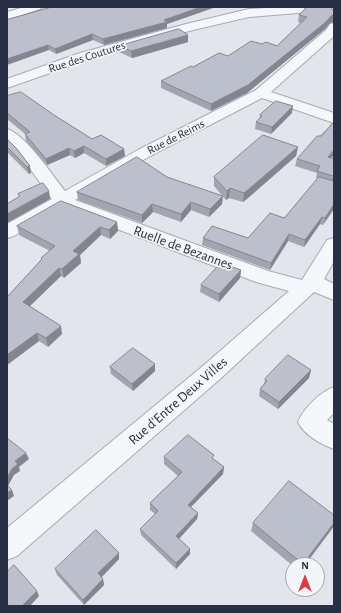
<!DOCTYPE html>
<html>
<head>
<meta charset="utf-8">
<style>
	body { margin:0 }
	#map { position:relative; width:341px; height:613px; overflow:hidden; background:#e2e5ec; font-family:"Alegreya Sans",sans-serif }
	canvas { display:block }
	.frame { position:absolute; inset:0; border:8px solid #283046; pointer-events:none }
	.north { position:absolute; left:285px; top:557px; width:40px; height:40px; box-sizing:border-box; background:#f3f5f9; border:1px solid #a2a6b1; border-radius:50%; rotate:0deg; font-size:11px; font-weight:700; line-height:16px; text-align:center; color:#283046 }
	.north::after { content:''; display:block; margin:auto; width:14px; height:18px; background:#dc3d43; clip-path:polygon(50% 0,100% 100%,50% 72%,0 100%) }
</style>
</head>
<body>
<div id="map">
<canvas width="341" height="613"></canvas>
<div class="frame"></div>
<div class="north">N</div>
</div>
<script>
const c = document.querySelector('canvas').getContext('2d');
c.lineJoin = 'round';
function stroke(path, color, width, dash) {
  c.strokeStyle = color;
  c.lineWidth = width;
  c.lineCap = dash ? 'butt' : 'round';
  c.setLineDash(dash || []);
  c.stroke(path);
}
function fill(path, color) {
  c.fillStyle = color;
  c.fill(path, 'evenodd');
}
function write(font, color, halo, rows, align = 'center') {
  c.font = font + ' "Alegreya Sans",sans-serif';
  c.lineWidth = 3.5;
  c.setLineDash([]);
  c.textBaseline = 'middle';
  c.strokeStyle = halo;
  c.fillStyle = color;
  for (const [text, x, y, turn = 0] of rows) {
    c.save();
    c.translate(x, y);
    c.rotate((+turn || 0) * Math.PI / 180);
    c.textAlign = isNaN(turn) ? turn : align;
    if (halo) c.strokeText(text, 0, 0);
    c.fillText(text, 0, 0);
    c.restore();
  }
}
const minor = new Path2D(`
	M24 7H42L40 9 7 20V12Z
	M284 7H334V10L249 17 193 30 90 59 7 88V79L80 53 186 24 249 9Z
	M334 23V36L271 92 334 113V123L262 98 150 156 75 200 268 271 302 280 327 240 334 238V261L324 279 334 284V300L314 292 220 379 17 556 7 560V528L204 365 289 291 256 282 62 208 14 236 7 238V224L52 199 20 155 7 143V129C25 134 53 176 65 191L138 150 256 90 326 30 330 24Z
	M334 387V413L327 420 334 424V449C321 444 304 435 298 422 304 408 320 392 334 387Z`);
const wall = new Path2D(`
	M52 7H216L167 24V28L104 45 93 40 56 54 49 50 16 18Z
	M305 7 334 11V22L330 23 325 29 247 93 211 111 161 88V81L193 67 228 56 262 44 277 46 301 23 298 22 299 15 304 10Z
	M188 42 132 58 119 52V46Z
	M7 96 54 115 92 139 124 149 125 156 106 166 84 153 75 158 70 155 47 165 26 141 25 134 7 119Z
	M292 113 271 134 255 129 256 122 260 117V115Z
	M334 122V155L331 158 334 159 332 181H334L323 225 320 224 304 247 288 241 270 270 202 245 203 238H248L284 218 318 179 316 178 317 173 295 166 297 159Z
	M7 141 17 149 31 173 29 174 7 152Z
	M298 147 296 156 248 198 243 202 229 198 226 200 214 186V177Z
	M167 177 222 204 209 217 191 210 181 222 153 212 142 223 78 200 77 192Z
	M117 222 118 231 110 239 101 235 80 255 81 263 64 278 61 276 29 306 62 334 48 347 39 341 7 365V295L8 296 41 261V258L50 251 19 235 17 226Z
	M241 270 240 278 219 302 200 292 201 285Z
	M155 364V371L133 391 111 374 110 367Z
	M311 370 309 378 278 409 259 396 260 389 264 384 265 379Z
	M164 457 213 459 224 467 223 474 191 507 198 513 197 519 179 539 190 549V554L176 569 141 535 140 529 155 514 150 510V503L178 476 164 464Z
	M334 515V526L305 565H293V566L251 531 253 523Z
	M119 553V559L101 577 103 579 104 585 84 605 57 575 55 569Z`);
const shadedWall = new Path2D(`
	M201 7H216L167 24V28L104 45 103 39 164 20Z
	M334 15V22L330 23 325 29 247 93 211 111V104L331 16Z
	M92 34 93 40 56 54 55 49Z
	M188 35V42L132 58 131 51Z
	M48 45 49 50 7 65V59Z
	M293 106 292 113 271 134 272 127Z
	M84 146V153L75 158 74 151Z
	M298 147 296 156 248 198 243 202 244 193Z
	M69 148 70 155 47 165 46 159Z
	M124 149 125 156 106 166V159Z
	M334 150V155L326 164 328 157Z
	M30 166 31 173 29 174 27 167Z
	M334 174V178L331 183 333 176Z
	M230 188 229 198 226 200 227 191Z
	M49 191 50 199 7 223V214Z
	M223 196 222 204 209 217 210 209Z
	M191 202V210L181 222V214Z
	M152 204 153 212 142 223V215Z
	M334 204V209L323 225 325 218Z
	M322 217 320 224 304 247 305 240Z
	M117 222 118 231 110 239 109 230Z
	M100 227 101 235 80 255 81 263 64 278 62 269 73 251Z
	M289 234 288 241 270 270 271 263Z
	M59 268 61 276 25 311 23 302Z
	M241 270 240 278 219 302V294Z
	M61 326 62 334 48 347 46 338Z
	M37 333 39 341 7 365V355Z
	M155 364V371L133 391 132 384Z
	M311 370 309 378 278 409 279 402Z
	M26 453 29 459 19 467 20 471 14 475 7 488V478L15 461Z
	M224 467 223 474 187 511 188 505Z
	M12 490 14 496 7 501V493Z
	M198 513 197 519 176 542V536Z
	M334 523V526L305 565H303Z
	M190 549V554L176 569V563Z
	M119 553V559L100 579 98 573Z
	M103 579 104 585 84 605 83 600Z
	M37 591 39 596 30 606H22Z`);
const building = new Path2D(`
	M52 7H201L164 20 167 22 103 39 92 34 55 49 48 45 7 59V20Z
	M305 7H330L334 11V15L331 16 326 22 248 85 211 104 161 81 191 66 193 67 219 53 228 56 251 41 262 44 266 42 277 46 307 17 299 15 306 8Z
	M179 29 188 35 131 51 119 46Z
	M21 92 54 115 92 139 101 135 124 149 106 159 84 146 74 151 69 148 46 159 25 134 30 132 7 113V96Z
	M276 101 293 106 272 127 256 122 262 116 260 115Z
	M334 122V150L328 157 334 159V174L333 176 317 171 320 166 297 159 317 136H321Z
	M263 135 298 147 249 189 244 193 230 188 227 191 214 177Z
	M8 140 17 149 30 166 27 167 7 147V141Z
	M137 157 167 177 223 196 210 209 191 202 181 214 152 204 142 215 77 192Z
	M319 177 334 181V204L325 218 322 217 305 240 289 234 271 263 203 238 212 226 248 238 270 213 284 218Z
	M43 183 49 191 7 214V204L20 196 18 194Z
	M61 201 117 222 109 230 100 227 73 251 79 254 62 269 59 268 23 302 61 326 46 338 37 333 7 355V316L8 315 7 314V295L8 296 42 259 41 258 55 246 17 226Z
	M221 263 241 270 219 294 201 285Z
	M133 348 155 364 132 384 110 367Z
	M288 355 311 370 279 402 260 389 267 381 265 379Z
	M188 435 214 455 212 458 224 467 188 505 198 513 176 536 190 549 176 563 140 529 158 511 150 503 182 472 164 457Z
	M7 438 26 453 15 461 18 464 12 469 7 478Z
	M289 481 334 515V523L303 564 253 523Z
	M7 485 12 490 7 493Z
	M96 530 119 553 98 573 103 579 83 600 55 569Z
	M14 565 37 591 22 606H7V572Z`);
const farStreetnames = [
	["Rue des Coutures",87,57,-18],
	["Rue de Reims",176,137,-27]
];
const streetNames = [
	["Ruelle de Bezannes",183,248,20],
	["Rue d'Entre Deux Villes",178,401,-41]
];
stroke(minor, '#a6abb7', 2);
fill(minor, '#f6f7fa');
fill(wall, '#a2a5af');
fill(shadedWall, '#84868f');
fill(building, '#bcc0cc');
stroke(building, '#84868f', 1);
write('12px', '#283046', '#f3f5f9', farStreetnames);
write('14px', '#283046', '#f3f5f9', streetNames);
</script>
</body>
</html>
